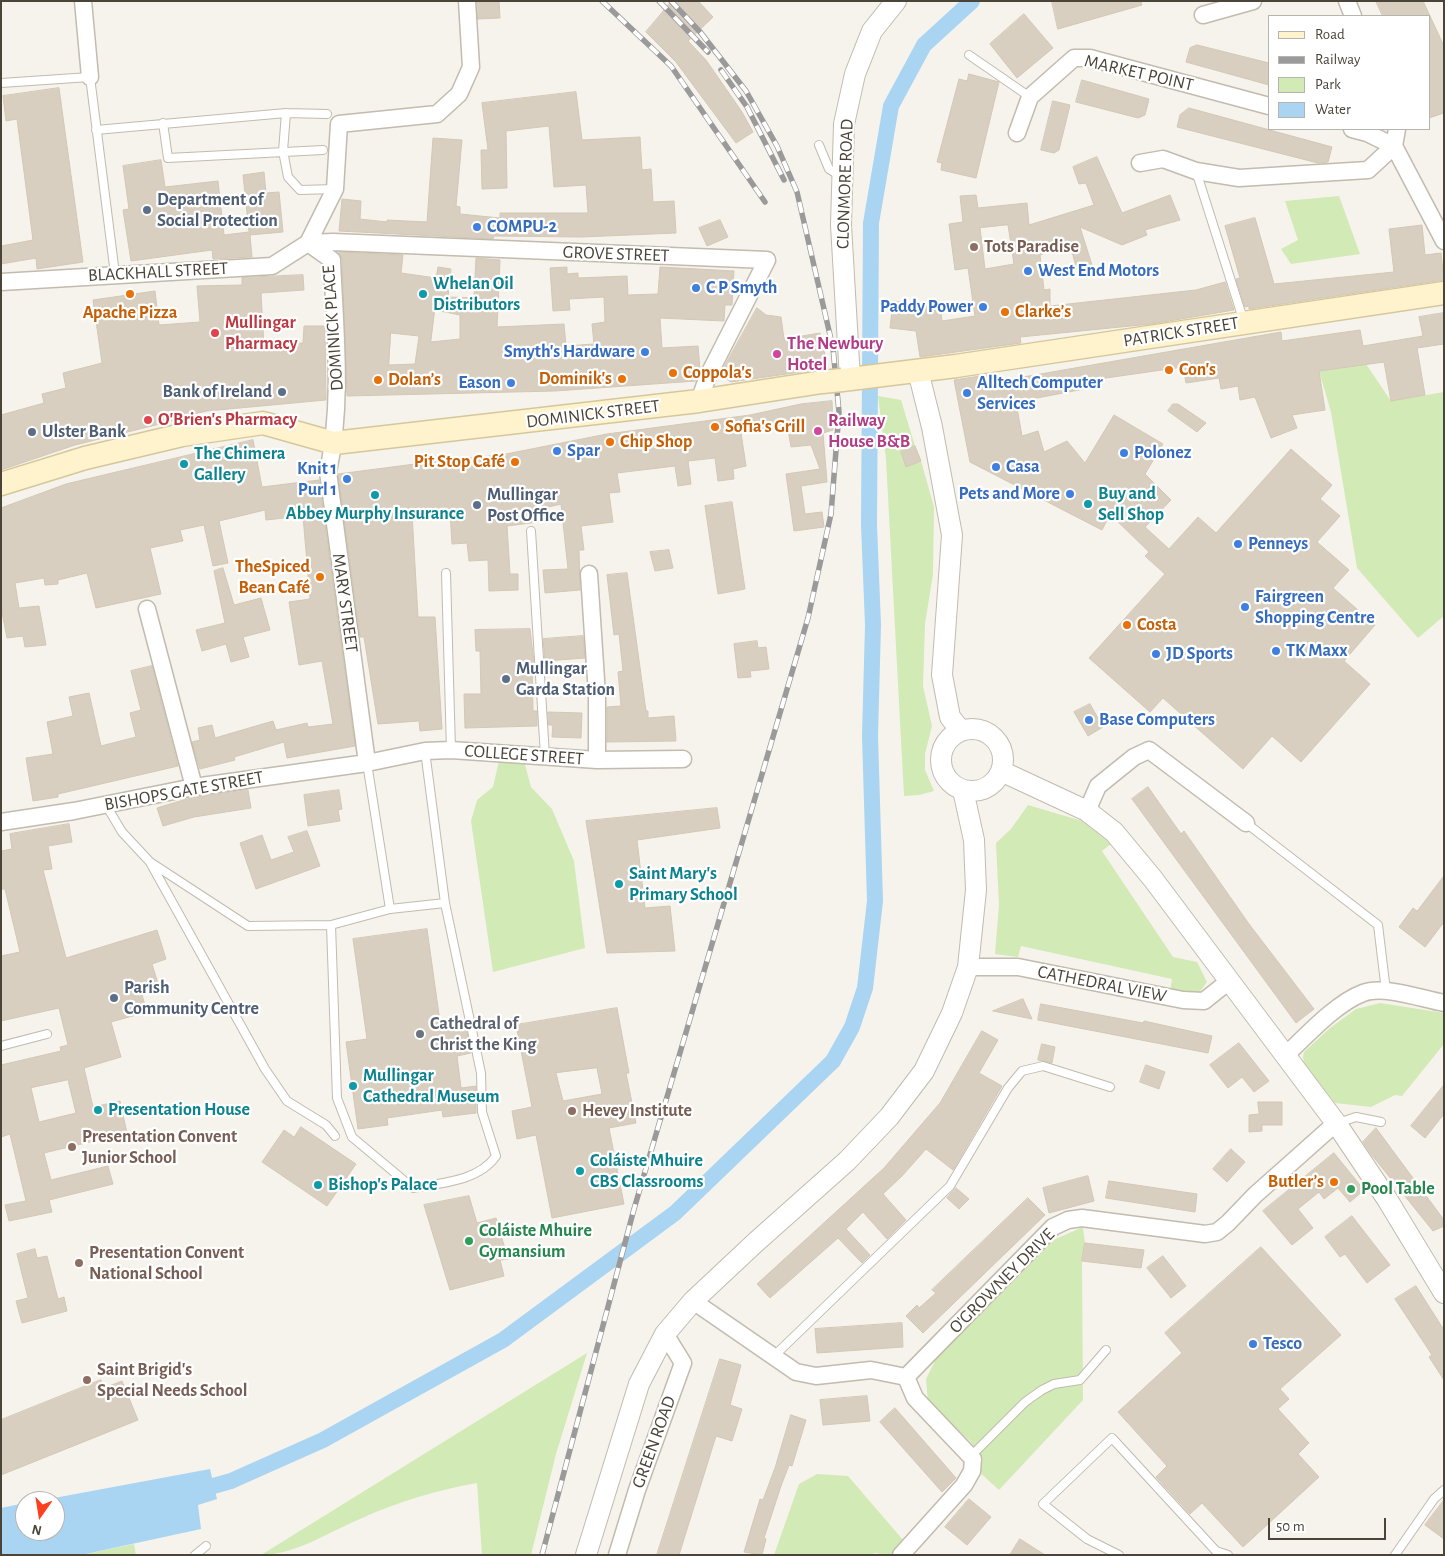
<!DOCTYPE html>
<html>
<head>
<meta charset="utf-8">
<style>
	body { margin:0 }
	#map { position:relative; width:1445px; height:1556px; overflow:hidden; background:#f6f3ec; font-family:"Alegreya Sans",sans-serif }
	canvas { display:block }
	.frame { position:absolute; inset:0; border:2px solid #4b4439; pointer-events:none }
	.legend { position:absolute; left:1268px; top:15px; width:162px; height:115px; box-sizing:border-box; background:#fff; border:1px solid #b7b4b0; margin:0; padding:6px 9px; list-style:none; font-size:15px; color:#4b4439 }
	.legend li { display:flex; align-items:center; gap:10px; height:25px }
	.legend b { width:25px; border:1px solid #b7b4b0 }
	.north { position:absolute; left:15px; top:1491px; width:50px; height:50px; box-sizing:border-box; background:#fff; border:1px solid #b7b4b0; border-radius:50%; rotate:193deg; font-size:14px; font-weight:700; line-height:20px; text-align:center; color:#4b4439 }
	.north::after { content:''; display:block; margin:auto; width:18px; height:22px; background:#fc3f1d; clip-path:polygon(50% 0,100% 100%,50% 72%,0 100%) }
	.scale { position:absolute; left:1268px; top:1518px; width:118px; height:22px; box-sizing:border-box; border:2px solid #4b4439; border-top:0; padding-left:6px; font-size:15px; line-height:18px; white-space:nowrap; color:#4b4439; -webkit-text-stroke:4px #fff; paint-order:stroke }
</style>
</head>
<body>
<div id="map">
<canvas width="1445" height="1556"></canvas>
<div class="frame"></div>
<ul class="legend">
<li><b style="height:6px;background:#fff3cd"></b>Road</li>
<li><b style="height:6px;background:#9a9a9a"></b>Railway</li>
<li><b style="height:14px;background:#d2eab5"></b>Park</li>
<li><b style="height:14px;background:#a9d4f2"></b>Water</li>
</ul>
<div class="north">N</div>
<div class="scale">50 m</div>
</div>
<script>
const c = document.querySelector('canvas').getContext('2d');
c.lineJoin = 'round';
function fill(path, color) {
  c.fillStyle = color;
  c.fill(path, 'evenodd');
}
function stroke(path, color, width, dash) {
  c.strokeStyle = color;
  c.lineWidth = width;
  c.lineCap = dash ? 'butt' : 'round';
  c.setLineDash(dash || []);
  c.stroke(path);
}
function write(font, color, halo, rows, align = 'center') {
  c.font = font + ' "Alegreya Sans",sans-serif';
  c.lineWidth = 4.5;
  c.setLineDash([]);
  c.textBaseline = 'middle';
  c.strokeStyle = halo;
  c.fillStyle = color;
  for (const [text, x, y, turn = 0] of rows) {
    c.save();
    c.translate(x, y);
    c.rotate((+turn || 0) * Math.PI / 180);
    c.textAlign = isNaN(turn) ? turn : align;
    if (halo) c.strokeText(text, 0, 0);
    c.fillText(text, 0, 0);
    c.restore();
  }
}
const green = new Path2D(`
	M1339 196 1360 254 1291 264 1281 249 1298 240 1285 201Z
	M1366 364 1391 401 1444 392V616L1418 638 1357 568 1331 412 1319 371Z
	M878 396 901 400 915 446 901 452 906 467 921 461 934 507 933 574 925 624 923 686 932 726 925 754V770L934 791 919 795 904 796 886 459Z
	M499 761H524L531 787 552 809 574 861 585 948 493 972 471 821 477 800 493 787Z
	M1028 805 1082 821 1111 844 1102 851 1173 957 1197 962 1207 982 1198 994 1170 991 1172 979 1021 946 1018 957 995 954 999 905 996 843 1011 829Z
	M1380 1003 1444 1013V1044L1402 1096 1395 1095 1371 1107 1335 1103 1304 1063 1303 1057 1304 1052 1330 1028 1356 1009Z
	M1083 1227 1085 1243 1082 1261 1083 1400 999 1490 977 1470 983 1460 970 1441 928 1402 926 1379 938 1355 1051 1241Z
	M587 1353 556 1454 531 1555H482L477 1483C437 1490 397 1502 360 1519 329 1532 295 1555 261 1555Z
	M817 1474 848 1476 903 1540 890 1555 874 1553 873 1555H774L799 1484Z
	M134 1544 136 1555H81Z`);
const water = new Path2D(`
	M210 1469 217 1499 198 1505 201 1529 81 1555H1V1508L25 1503V1531H55V1501H38Z`);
const canal = new Path2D(`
	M192 1492 231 1481 323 1440 503 1340 675 1213 833 1061 852 1027 865 988 875 901 870 736 873 625 869 525 871 223 891 106 924 45 972 1`);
const building = new Path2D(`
	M477 1H499L500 18 478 19Z
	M672 1H698L713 17 688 41 706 60 742 112 753 132 736 143 676 62 646 32Z
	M1052 1H1141L1142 5 1058 29Z
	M1376 1H1423L1444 46V113L1429 118V16H1383Z
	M1024 14 1053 48 1017 78 990 44Z
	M1197 45 1269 63V85L1186 62 1190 48Z
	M969 74 999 82 976 178 941 170 942 163 937 162 959 79 967 81Z
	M1082 80 1149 99 1145 115 1138 118 1076 102Z
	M59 88 83 262 37 269 36 258 1 264V246L33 240 17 119 6 121 3 96Z
	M576 92 582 140 640 137 642 170 651 169 653 202 674 201 676 233 582 237 494 236 493 239 339 231 342 199 361 201 360 219 387 222V220L427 222 433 138 462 140 456 206 460 207V214L500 218V213H588L586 185 554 187 549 126 506 131 507 188 482 189 481 150H488L482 103Z
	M1053 101 1070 105 1059 150 1054 153 1041 150Z
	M1189 108 1332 147 1328 162 1318 163 1177 127 1180 115Z
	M1097 157 1122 213 1170 195 1180 220 1145 230 1147 235 1122 245 1080 227 1092 265 1077 270 1070 245 1040 255 1044 290 1050 289V306L1196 290 1225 282 1234 310 1151 324 1020 337 1021 343 920 357 916 331 890 328 893 301 929 305 940 303 942 321 975 316 968 268 955 270 949 224 963 222 960 196 976 195 978 208 1027 203 1029 225 1094 205 1086 183 1079 184 1073 167ZM1008 225 1014 264 985 269 980 228Z
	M161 160 165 187 218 181 224 235 249 232 243 175 264 172 266 193 279 192 283 232 250 235 252 257 213 259 212 250 131 261 123 210 129 209 123 166Z
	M1255 218 1274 284 1394 272 1389 229 1422 225 1425 255 1441 253 1444 280 1249 309V306L1245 307 1236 279 1240 278 1225 226Z
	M720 220 728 237 707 246 699 228Z
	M339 252 403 255 401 273 436 278 438 267 451 269 448 297 474 298 476 258 500 260 497 327 564 324 566 346 594 344 592 324 605 322 604 297 569 299 570 310 553 311 550 268 567 267V274L578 273V278L627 276 628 295 658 294 660 267 734 271 732 305H725L724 321 660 318 662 348 698 346 700 370 696 381 555 391 347 396 342 260ZM435 310 460 315V339L431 342ZM391 333 419 336 415 364 389 365Z
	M303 275 304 290 261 293 264 346 303 343 304 326H325L326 400 207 411 175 418 176 420 75 445 1 470V415L44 403 42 394 66 388 63 373 102 363 93 300 155 291 159 325 200 322 197 286 242 285V278Z
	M757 308 766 315 781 317 784 339 820 333 828 368 731 382 725 378 722 371Z
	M1444 313V344L1417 348 1425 395 1391 401 1384 362 1319 371 1325 410 1292 415 1297 428 1271 438 1255 397 1240 400 1238 386 1221 389 1219 378 1186 383 1183 367 1099 379 1100 386 1016 402 1022 436 1038 431 1044 452 1067 441 1085 463 1114 415 1163 444 1145 474 1171 500 1145 527 1169 549 1198 517 1216 533 1291 449 1332 485 1320 499 1340 516 1317 542 1349 570 1333 588 1375 625 1344 661 1370 684 1301 762 1272 736 1243 769 1163 698 1150 712 1089 658 1165 574 1145 556 1149 552 1110 514 1102 530 970 462 954 380 987 375 989 383 1281 332 1282 341 1360 330 1363 346 1423 336 1419 317Z
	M832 401 833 430 823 433 827 482 801 486 805 514 822 512 824 527 794 531 786 474 820 469 811 445 791 447 787 424 741 433 746 466 733 469 734 479 718 481 715 458 688 461 691 484 678 486 675 466 617 473 620 492 609 493 613 522 581 526 584 550H579L580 590 545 593 543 570 568 569 561 504 536 510 538 522 507 526 510 574H518V590L489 591 488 560 469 561 467 543 452 544 450 512 412 514 418 617H435L442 729 420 731 419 721 378 724 364 637H360L338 474 446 460 501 455 607 434 750 415 801 404Z
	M1173 404H1178L1206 423 1197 432 1168 411Z
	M253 440 262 487 319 480 355 746 287 758 284 742 234 757 235 760 200 769 192 742 200 740 198 728 212 725 215 738 273 721 276 730 307 723 308 727 333 724 322 661 299 665 289 602 310 599 303 516 266 520 265 510 219 521 228 563 213 566 204 525 180 530 183 541 150 548 161 594 96 608 87 573 58 580V584L45 585 44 578 15 583 19 608 39 606 46 645 25 647 23 636 7 638 1 607V508L66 484Z
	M915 446 921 461 906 467 901 452Z
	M732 502 745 589 718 594 705 506Z
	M669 550 673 568 655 571 650 552Z
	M223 568 234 605 261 598 270 630 243 637 249 657 231 662 226 644 202 651 196 630 225 623 214 571Z
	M627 573 646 711H648V718L674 716 676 741 607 742V707L621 706 618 672 623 671 619 634 614 635 607 575Z
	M530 629 534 662H532L533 711H537V726L465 728 464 694H481L480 651H476L475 630Z
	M583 636 585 658 545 661 543 639Z
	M757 641 758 648 766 647 769 669 750 671 751 677 738 678 734 644Z
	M152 666 178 766 58 794V797L33 801 26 758 53 754 47 722 73 716 69 697 89 693 101 746 136 737 130 713 141 710 131 671Z
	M1090 704 1103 727 1088 736 1074 712Z
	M548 712 582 713 581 738 552 737 553 725H549Z
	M1148 787 1181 834 1184 831 1249 924 1314 1009 1296 1023 1132 799Z
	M248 790 251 808 194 817 163 826 157 808 190 798Z
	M339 790 342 809 338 810 340 821 308 826 304 795Z
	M717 808 720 828 637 840 645 908 670 906 675 951 607 953 586 821Z
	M69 824 72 842 48 846 52 869 43 870 66 958 157 930 166 959 152 964 160 990 142 995 147 1012 111 1022 121 1057 84 1068 93 1107 120 1101 127 1133 44 1153 51 1180 108 1166 113 1184 49 1200 52 1212 9 1221 5 1205 26 1201 10 1134 1 1137V1065L61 1051 60 1047 68 1045 59 1008 1 1021V956L20 952 5 889H1V851L12 849 10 834ZM68 1080 76 1113 39 1122 31 1088Z
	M307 831 320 866 256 889 240 843 262 835 271 860 294 852 288 837Z
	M1444 876V922L1425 947 1399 927 1413 908 1417 911Z
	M427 929 441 1029 466 1027 471 1053 457 1056 461 1088 476 1086V1113L443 1117 442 1110 387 1118 388 1125 358 1129 346 1042 367 1039 353 939Z
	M1023 999 1032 1019 993 1011Z
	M1041 1004 1143 1023 1144 1021 1212 1036 1208 1053 1038 1020Z
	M617 1008 629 1073H626L636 1123 609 1128 624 1204 552 1218 536 1135 517 1139 512 1111 532 1107 516 1025ZM597 1068 602 1094 563 1101 556 1073Z
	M982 1031 998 1040 979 1073 1002 1086 953 1170 926 1149 902 1176 883 1194 906 1220 887 1239 863 1212 846 1229 870 1255 862 1263 838 1238 770 1298 757 1284 884 1168 940 1103Z
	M1239 1043 1269 1081 1254 1092 1242 1077 1228 1088 1210 1065Z
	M1042 1044 1055 1047 1052 1063 1038 1060Z
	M1146 1065 1165 1072 1159 1089 1140 1082Z
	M1444 1085V1114L1425 1138 1411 1126Z
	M1258 1102H1282V1125H1262V1131L1249 1132V1115L1259 1114Z
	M301 1127 356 1164 327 1206 262 1162 284 1130 294 1137Z
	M1376 1128 1444 1220V1226L1433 1231 1371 1154 1363 1142Z
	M1231 1149 1245 1162 1227 1182 1213 1169Z
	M1334 1153 1364 1190 1350 1202 1338 1188 1324 1199 1319 1192 1298 1209 1313 1228 1292 1245 1263 1211Z
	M1088 1176 1094 1201 1049 1213 1043 1188Z
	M1109 1181 1197 1194 1195 1212 1106 1198Z
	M956 1188 969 1199 959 1209 947 1198Z
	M469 1196 477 1223 496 1218 508 1259 500 1260 504 1276 450 1290 424 1205Z
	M1028 1198 1045 1215 923 1333 906 1316 917 1305 919 1308 936 1293 932 1290Z
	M1352 1216 1390 1265 1367 1283 1345 1254 1340 1257 1325 1237Z
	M1085 1243 1144 1250 1141 1268 1082 1261Z
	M1261 1247 1341 1335 1280 1389 1289 1399 1278 1409 1309 1443 1298 1454 1319 1477 1243 1547 1202 1503 1190 1514 1156 1477 1167 1466 1118 1412 1182 1353 1165 1333Z
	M35 1249 37 1258 47 1256 58 1299 64 1297 67 1311 22 1323 16 1301 28 1298 17 1254Z
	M1163 1256 1186 1286 1171 1298 1147 1268Z
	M1416 1286 1444 1330V1380L1429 1357 1432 1355 1395 1299Z
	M902 1323 903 1347 817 1353 815 1329Z
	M720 1359 741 1365 730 1405 742 1409 732 1441 716 1436 679 1555H657Z
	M101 1380 104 1388 122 1381 138 1420 1 1475V1420Z
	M867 1396 870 1421 823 1425 820 1400Z
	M895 1408 956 1478 942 1492 880 1422Z
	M791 1415 806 1420 792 1466 789 1465 781 1486 764 1538 766 1539 762 1555 744 1552 760 1499 763 1500 775 1468Z
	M969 1499 991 1517 967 1545 945 1527Z
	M1444 1500V1539L1425 1525Z
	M1020 1539 1045 1555H1010Z`);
const service = new Path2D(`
	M969 55 1030 97
	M1 83 90 77 115 274
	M286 113 283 151 288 177 300 190 335 189
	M163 123 168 158 323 150
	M96 130 286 113 327 114
	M819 145 829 169 840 176
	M1196 171 1244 322
	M531 531 545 756
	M446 573 451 750
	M367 763 390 909
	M106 805 122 832 150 862 248 926 331 925 337 1098 352 1137 413 1188C441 1183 479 1181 496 1156L482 1112 481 1073 445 903 425 751
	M1246 823 1378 925 1386 991
	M151 864 265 1069 287 1101 326 1125 335 1136
	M331 925 390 909 445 903
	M1 1046 47 1034
	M1338 1123 1356 1117 1381 1122
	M774 1356 950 1186 1008 1088 1022 1071 1043 1066 1110 1087
	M971 1456 1025 1402 1042 1390 1054 1384 1080 1380 1106 1350
	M195 1555 206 1546
	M1119 1555 1087 1539 1043 1504 1112 1438 1216 1551 1228 1555
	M1395 1555 1434 1499 1444 1490`);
const minor = new Path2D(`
	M83 1 90 77
	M1347 1 1353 16
	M1203 15 1253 1
	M1352 129 1367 133 1394 146
	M1397 129 1394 146 1444 241
	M1017 133 1030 97 1074 58H1090L1269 106
	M1140 163 1163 159 1196 171 1239 178 1368 170 1394 146
	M308 243 332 260C335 331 343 402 328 472L367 763
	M308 243 335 189 339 124 437 114 459 94 471 67 467 1
	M1 282 272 266 308 243 333 242 767 260 708 376 699 401
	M589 574 597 695V760
	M147 609 194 787
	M1087 811 1098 786 1134 757 1149 750 1246 823
	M1 822 74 811 194 787 367 763 425 751 451 750 597 760 683 759
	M968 967H1018L1183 1000 1204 1001 1229 981
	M1285 1056C1306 1036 1336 1003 1363 993 1384 985 1422 999 1444 1003
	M693 1301 796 1372 816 1376 871 1370 906 1377
	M906 1377 1053 1227 1068 1220 1082 1218 1205 1234 1217 1232 1228 1223 1255 1195 1336 1123
	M617 1555 637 1490 683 1363 665 1334
	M901 1555 964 1485 972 1471 973 1459 915 1398 906 1377`);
const tertiary = new Path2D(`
	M918 371 932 427 952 535 942 675 950 717 961 731
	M850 379 841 225 844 124 855 74 872 31 896 1
	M941 760a31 31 0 1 1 62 0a31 31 0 1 1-62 0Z
	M1001 771 1087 811 1114 832 1153 879 1336 1123 1387 1199 1444 1293
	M586 1555 639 1384 665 1334 693 1301 756 1242 847 1161 889 1117 924 1071 952 1013 968 967 976 890 974 840 963 790`);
const secondary = new Path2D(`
	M842 380 956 366 1444 293
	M1 484 85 458 182 435 263 423 334 443 699 401 822 382`);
const rail = new Path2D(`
	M602 1 671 66 765 202
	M659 1 708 52
	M721 70 747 107 784 180
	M542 1555 634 1209 808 618 831 514 839 412 833 348 797 192 777 146 746 91 701 33 671 1`);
const secondaryBridge = new Path2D(`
	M822 382 842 380`);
const markers = [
	[147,210,5,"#5c6f8a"],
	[477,227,5,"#3f7fe0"],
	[974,247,5,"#8d6e63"],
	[1028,271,5,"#3f7fe0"],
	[696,288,5,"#3f7fe0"],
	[130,294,5,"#e8710a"],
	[423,294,5,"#0f9aa8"],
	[983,307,5,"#3f7fe0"],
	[1005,312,5,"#e8710a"],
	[215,333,5,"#e0444e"],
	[645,352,5,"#3f7fe0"],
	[777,354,5,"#d1479c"],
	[1169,370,5,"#e8710a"],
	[673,373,5,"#e8710a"],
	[622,379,5,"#e8710a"],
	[378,380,5,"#e8710a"],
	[511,383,5,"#3f7fe0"],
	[282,392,5,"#5c6f8a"],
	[967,393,5,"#3f7fe0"],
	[148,420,5,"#e0444e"],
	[715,427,5,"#e8710a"],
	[818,431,5,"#d1479c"],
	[32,432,5,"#5c6f8a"],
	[610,442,5,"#e8710a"],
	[557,451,5,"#3f7fe0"],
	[1124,453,5,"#3f7fe0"],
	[515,462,5,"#e8710a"],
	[184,464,5,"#0f9aa8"],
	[996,467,5,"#3f7fe0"],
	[347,479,5,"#3f7fe0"],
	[1070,494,5,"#3f7fe0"],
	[375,495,5,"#0f9aa8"],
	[1088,504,5,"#0f9aa8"],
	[477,505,5,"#5c6f8a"],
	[1238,544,5,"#3f7fe0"],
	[320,577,5,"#e8710a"],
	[1245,607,5,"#3f7fe0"],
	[1127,625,5,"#e8710a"],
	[1276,651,5,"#3f7fe0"],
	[1156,654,5,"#3f7fe0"],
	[506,679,5,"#5c6f8a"],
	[1089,720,5,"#3f7fe0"],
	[619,884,5,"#0f9aa8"],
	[114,998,5,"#5c6f8a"],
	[420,1034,5,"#6b7280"],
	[353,1086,5,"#0f9aa8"],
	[98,1110,5,"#0f9aa8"],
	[572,1111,5,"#8d6e63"],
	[72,1147,5,"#8d6e63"],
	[580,1171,5,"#0f9aa8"],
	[1334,1182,5,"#e8710a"],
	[318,1185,5,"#0f9aa8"],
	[1351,1189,5,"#2e9e5b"],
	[469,1241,5,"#2e9e5b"],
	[79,1263,5,"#8d6e63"],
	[1253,1344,5,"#3f7fe0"],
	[87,1380,5,"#8d6e63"]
];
const streetNames = [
	["MARKET POINT",1139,73,13],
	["CLONMORE ROAD",845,184,-88],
	["GROVE STREET",616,254,2],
	["BLACKHALL STREET",158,272,-3],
	["DOMINICK PLACE",333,328,-94],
	["PATRICK STREET",1181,332,-9],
	["DOMINICK STREET",593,414,-7],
	["MARY STREET",345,603,82],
	["COLLEGE STREET",524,755,4],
	["BISHOPS GATE STREET",184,791,-10],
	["CATHEDRAL VIEW",1102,984,11],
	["O'GROWNEY DRIVE",1002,1281,-45],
	["GREEN ROAD",654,1442,-70]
];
const serviceNames = [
	["Department of",157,200],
	["Social Protection",157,221],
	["Bank of Ireland",272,392,"right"],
	["Ulster Bank",42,432],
	["Mullingar",487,495],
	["Post Office",487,516],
	["Mullingar",516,669],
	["Garda Station",516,690],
	["Parish",124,988],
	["Community Centre",124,1009]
];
const shopNames = [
	["COMPU-2",487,227],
	["West End Motors",1038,271],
	["C P Smyth",706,288],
	["Paddy Power",973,307,"right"],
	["Smyth's Hardware",635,352,"right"],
	["Eason",501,383,"right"],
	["Alltech Computer",977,383],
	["Services",977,404],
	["Spar",567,451],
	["Polonez",1134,453],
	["Casa",1006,467],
	["Knit 1",337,469,"right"],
	["Purl 1",337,490,"right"],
	["Pets and More",1060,494,"right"],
	["Penneys",1248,544],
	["Fairgreen",1255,597],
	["Shopping Centre",1255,618],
	["TK Maxx",1286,651],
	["JD Sports",1166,654],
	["Base Computers",1099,720],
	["Tesco",1263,1344]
];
const educationNames = [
	["Tots Paradise",984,247],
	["Hevey Institute",582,1111],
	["Presentation Convent",82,1137],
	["Junior School",82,1158],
	["Presentation Convent",89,1253],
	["National School",89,1274],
	["Saint Brigid's",97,1370],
	["Special Needs School",97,1391]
];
const cultureNames = [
	["Whelan Oil",433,284],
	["Distributors",433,305],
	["The Chimera",194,454],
	["Gallery",194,475],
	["Buy and",1098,494],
	["Sell Shop",1098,515],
	["Abbey Murphy Insurance",375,514,"center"],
	["Saint Mary's",629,874],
	["Primary School",629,895],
	["Mullingar",363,1076],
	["Cathedral Museum",363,1097],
	["Presentation House",108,1110],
	["Coláiste Mhuire",590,1161],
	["CBS Classrooms",590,1182],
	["Bishop's Palace",328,1185]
];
const foodNames = [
	["Clarke’s",1015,312],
	["Apache Pizza",130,313,"center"],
	["Con's",1179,370],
	["Coppola's",683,373],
	["Dominik's",612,379,"right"],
	["Dolan’s",388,380],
	["Sofia's Grill",725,427],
	["Chip Shop",620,442],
	["Pit Stop Café",505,462,"right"],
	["TheSpiced",310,567,"right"],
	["Bean Café",310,588,"right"],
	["Costa",1137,625],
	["Butler’s",1324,1182,"right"]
];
const healthNames = [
	["Mullingar",225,323],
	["Pharmacy",225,344],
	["O'Brien's Pharmacy",158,420]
];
const hotelNames = [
	["The Newbury",787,344],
	["Hotel",787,365],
	["Railway",828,421],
	["House B&B",828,442]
];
const worshipNames = [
	["Cathedral of",430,1024],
	["Christ the King",430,1045]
];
const leisureNames = [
	["Pool Table",1361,1189],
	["Coláiste Mhuire",479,1231],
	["Gymansium",479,1252]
];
fill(green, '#d2eab5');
fill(water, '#a9d4f2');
stroke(canal, '#a9d4f2', 16);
fill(building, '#d8cfc1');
stroke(building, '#d3c7b4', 1);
stroke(service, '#c2bbae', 10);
stroke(minor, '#c2bbae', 19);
stroke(tertiary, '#c2bbae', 22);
stroke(secondary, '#d6c79b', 25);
stroke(service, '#fff', 8);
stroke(minor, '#fff', 16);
stroke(tertiary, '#fff', 20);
stroke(secondary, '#fff3cd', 22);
stroke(rail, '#9a9a9a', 5.5);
stroke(rail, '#fff', 4, [11]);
stroke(secondaryBridge, '#d6c79b', 25, []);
stroke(secondaryBridge, '#fff3cd', 22);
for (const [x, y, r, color] of markers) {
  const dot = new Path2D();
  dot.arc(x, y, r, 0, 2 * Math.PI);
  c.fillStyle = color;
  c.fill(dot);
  stroke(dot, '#fff', 2);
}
write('18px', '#4b4439', '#fff', streetNames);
write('bold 18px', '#4e5e75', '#fff', serviceNames, 'left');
write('bold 18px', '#366cbe', '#fff', shopNames, 'left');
write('bold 18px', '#785e54', '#fff', educationNames, 'left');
write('bold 18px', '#0d838f', '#fff', cultureNames, 'left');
write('bold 18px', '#c56008', '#fff', foodNames, 'left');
write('bold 18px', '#be3a42', '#fff', healthNames, 'left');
write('bold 18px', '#b23c85', '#fff', hotelNames, 'left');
write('bold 18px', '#5b616d', '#fff', worshipNames, 'left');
write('bold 18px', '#27864d', '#fff', leisureNames, 'left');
</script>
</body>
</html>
